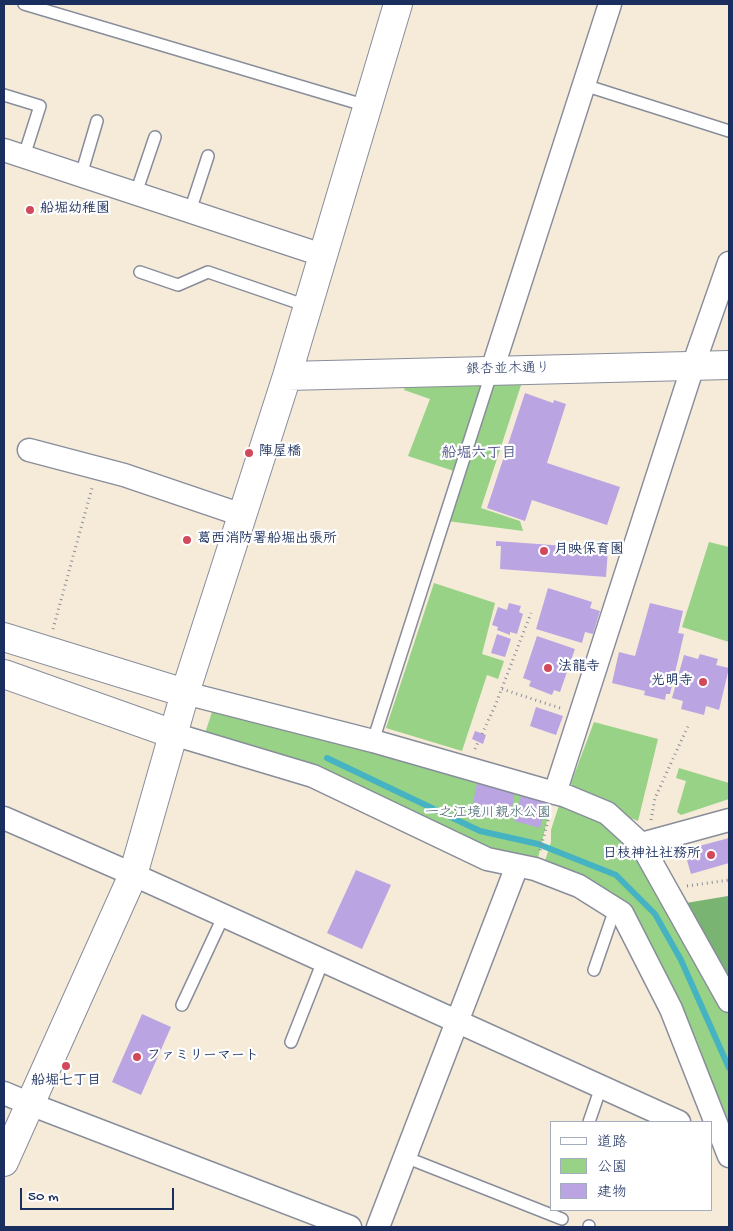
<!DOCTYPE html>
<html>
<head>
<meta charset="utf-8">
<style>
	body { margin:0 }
	#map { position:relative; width:733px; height:1231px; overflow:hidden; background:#f6ebd8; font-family:"Gochi Hand","Klee One",sans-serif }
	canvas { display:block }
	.frame { position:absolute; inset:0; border:5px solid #1b2f5e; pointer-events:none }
	.legend { position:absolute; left:550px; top:1121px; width:162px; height:90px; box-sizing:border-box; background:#fff; border:1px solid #a4acbf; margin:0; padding:6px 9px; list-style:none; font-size:15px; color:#1b2f5e }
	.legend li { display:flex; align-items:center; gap:10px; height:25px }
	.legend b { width:25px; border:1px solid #a4acbf }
	.scale { position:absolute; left:20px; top:1188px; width:154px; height:22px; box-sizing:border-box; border:2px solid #1b2f5e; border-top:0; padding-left:6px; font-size:15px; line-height:18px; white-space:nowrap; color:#1b2f5e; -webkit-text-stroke:4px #fff; paint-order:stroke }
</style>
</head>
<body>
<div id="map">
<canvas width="733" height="1231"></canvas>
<div class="frame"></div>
<ul class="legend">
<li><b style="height:6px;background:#fff"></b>道路</li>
<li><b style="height:14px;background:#98d286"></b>公園</li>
<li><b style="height:14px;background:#baa4e2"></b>建物</li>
</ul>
<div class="scale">50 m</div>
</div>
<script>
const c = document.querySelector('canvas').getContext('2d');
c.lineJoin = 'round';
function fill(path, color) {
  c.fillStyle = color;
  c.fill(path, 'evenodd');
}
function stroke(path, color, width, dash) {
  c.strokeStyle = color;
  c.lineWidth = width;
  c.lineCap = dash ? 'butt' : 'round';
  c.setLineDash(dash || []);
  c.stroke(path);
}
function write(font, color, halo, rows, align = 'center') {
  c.font = font + ' "Gochi Hand","Klee One",sans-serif';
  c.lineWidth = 4.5;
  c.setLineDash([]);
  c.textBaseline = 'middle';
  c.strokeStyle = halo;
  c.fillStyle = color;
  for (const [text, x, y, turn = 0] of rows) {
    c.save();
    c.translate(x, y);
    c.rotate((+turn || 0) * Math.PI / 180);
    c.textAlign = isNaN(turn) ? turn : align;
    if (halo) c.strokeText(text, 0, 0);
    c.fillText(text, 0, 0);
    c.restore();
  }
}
const green = new Path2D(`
	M475 375 483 386 454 471 408 456 430 399 404 390 409 378Z
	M495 375 524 376 481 508 520 521 523 531 447 521Z
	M709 542 729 547V642L682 627Z
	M434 583 495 603 482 654 504 661 498 679 487 675 462 751 386 728Z
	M214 706 552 800 537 862 476 845 295 761 254 746 205 733Z
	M594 722 658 739 638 821 621 814 574 789 571 783Z
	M679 768 729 783V799L681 815 677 812 686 781 676 778Z
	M560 802 599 818 631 848 719 994 729 1017V1128L697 1041 667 977 629 908 614 894 591 881 544 864 551 842V830Z`);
const forest = new Path2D(`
	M728 896 729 898V992L680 904Z`);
const stream = new Path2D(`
	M327 758 480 831 538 844 616 875 655 914 681 960 729 1068`);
const building = new Path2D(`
	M525 393 553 403 554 400 566 404 547 463 620 487 607 525 532 500 525 521 487 508Z
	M496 541 608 549 606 577 500 569 501 546H496Z
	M548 588 592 602 590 608 600 611 593 634 585 632 582 643 536 629Z
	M509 603 521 606 519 612 523 614 517 634 510 632V635L497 630 498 627 492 625 498 607 507 610Z
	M650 603 683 611 678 633 684 634 670 694H666L665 700 644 695 645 691 612 683 619 652 635 656Z
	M497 634 511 639 505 657 491 653Z
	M537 636 575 649 560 692 554 690 552 695 529 686 531 681 523 678Z
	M700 654 718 659 716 665 729 668 719 710 706 706 704 715 681 709 683 701 672 698 684 655 698 659Z
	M536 707 563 716 556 735 530 726Z
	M475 731 486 735 483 744 472 739Z
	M477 783 515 791 511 812 473 803Z
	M522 793 548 800 540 828 514 821Z
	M729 838V863L691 874 686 857 676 860 673 853Z
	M356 870 391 885 362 949 327 933Z
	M142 1014 171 1027 141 1095 112 1082Z`);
const path = new Path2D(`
	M53 629 92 488
	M502 689 560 708
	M482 734 495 706 531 613
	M475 749 478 742
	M651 820 655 798 688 726
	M540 850 550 813
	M687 886 729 880`);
const service = new Path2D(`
	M24 4 367 106
	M584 85 729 131
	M4 95 40 106 24 156
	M81 175 97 121
	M136 193 155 137
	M190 211 208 156
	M140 272 178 285 208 272 307 306
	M373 741 492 371
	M594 970 615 909
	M182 1005 224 915
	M291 1042 323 961
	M589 1122 601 1087
	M405 1157 562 1219
	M589 1227V1226`);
const minor = new Path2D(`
	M4 150 322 255
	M492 370 610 4
	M29 450 124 475 242 515
	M185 693 373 741 544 790 566 796 607 813 641 844 729 1001
	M173 734 313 776 487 859 535 869 579 886 622 913 671 1009 729 1156
	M555 793 693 366 729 263
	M4 818 123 870 679 1122
	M641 844 729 820
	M4 1093 30 1104 350 1227
	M378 1227 517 866`);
const tertiary = new Path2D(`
	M287 376 729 365
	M4 637 185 693
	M4 674 173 734
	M4 1162 133 875 185 693 287 376 398 4`);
const markers = [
	[30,210,5,"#d1495b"],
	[249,453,5,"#d1495b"],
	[187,540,5,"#d1495b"],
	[544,551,5,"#d1495b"],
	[548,668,5,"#d1495b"],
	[703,682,5,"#d1495b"],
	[711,855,5,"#d1495b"],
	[137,1057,5,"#d1495b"],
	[66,1066,5,"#d1495b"]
];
const poiNames = [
	["船堀幼稚園",40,210],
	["陣屋橋",259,453],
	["葛西消防署船堀出張所",197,540],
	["月映保育園",554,551],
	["法龍寺",558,668],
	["光明寺",693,682,"right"],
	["日枝神社社務所",701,855,"right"],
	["ファミリーマート",147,1057],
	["船堀七丁目",66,1082,"center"]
];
const streetNames = [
	["銀杏並木通り",508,370,-1]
];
const parkNames = [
	["一之江境川親水公園",488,814]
];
const neighbourhoodNames = [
	["船堀六丁目",479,455]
];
fill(green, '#98d286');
fill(forest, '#7ab473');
stroke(stream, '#46b3c2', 6);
fill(building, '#baa4e2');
stroke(service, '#888d9b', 14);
stroke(minor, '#888d9b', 25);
stroke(tertiary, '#888d9b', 30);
stroke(path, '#888d9b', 3, [1, 4]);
stroke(service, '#fff', 11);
stroke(minor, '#fff', 22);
stroke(tertiary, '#fff', 28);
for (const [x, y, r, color] of markers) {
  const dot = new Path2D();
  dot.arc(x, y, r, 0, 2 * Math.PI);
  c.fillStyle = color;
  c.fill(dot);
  stroke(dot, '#fff', 2);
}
write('bold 14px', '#1b2f5e', '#fff', poiNames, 'left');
write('14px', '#1b2f5e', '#fff', streetNames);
write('14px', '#40606a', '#fff', parkNames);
write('bold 15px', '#53588c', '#fff', neighbourhoodNames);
</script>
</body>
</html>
